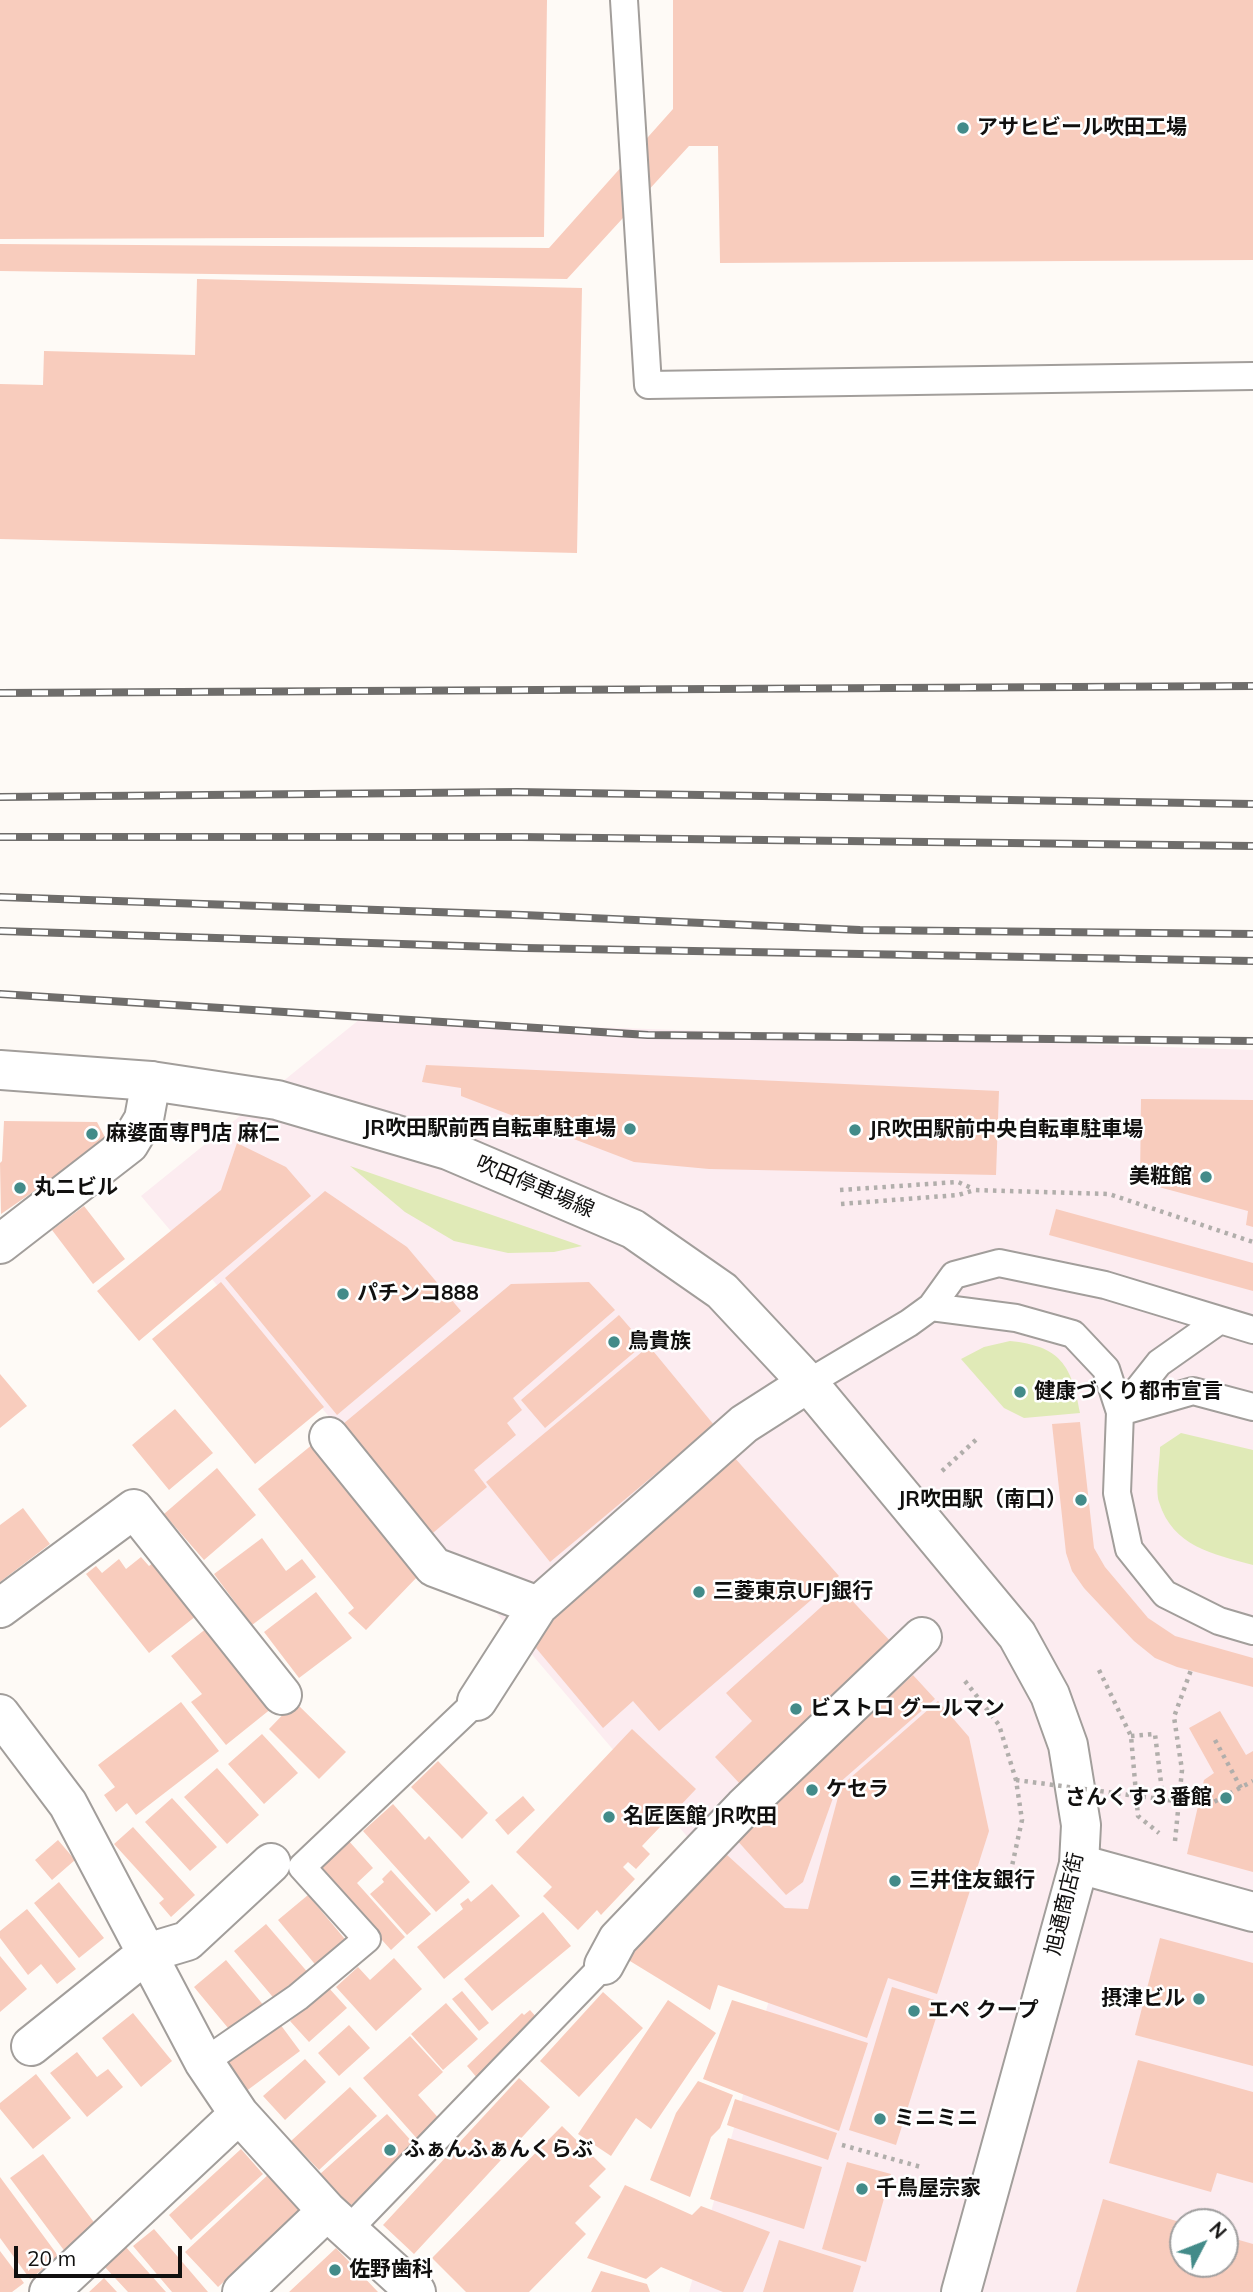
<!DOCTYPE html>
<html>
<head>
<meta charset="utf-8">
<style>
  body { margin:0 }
  #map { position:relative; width:1253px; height:2292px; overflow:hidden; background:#fefaf6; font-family:Mulish,sans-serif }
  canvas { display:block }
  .north { position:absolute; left:1169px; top:2208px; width:70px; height:70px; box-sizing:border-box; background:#fff; border:2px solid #a09f9f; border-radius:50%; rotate:48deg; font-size:19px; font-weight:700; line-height:28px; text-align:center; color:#11100f }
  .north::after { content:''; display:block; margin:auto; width:24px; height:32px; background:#438b89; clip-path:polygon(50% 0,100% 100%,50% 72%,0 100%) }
  .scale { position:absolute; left:14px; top:2246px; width:168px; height:32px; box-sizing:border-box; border:4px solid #11100f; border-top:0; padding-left:9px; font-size:21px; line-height:24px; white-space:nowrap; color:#11100f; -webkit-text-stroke:5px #fff; paint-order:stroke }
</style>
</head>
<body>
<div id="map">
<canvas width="1253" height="2292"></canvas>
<div class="north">N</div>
<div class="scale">20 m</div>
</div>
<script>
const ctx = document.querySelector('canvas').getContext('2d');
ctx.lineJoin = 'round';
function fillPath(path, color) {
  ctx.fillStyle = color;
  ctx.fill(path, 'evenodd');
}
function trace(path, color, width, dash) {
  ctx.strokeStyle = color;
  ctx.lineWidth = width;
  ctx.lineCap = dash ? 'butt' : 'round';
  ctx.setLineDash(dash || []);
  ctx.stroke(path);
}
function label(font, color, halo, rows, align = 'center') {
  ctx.font = font + ' Mulish,"Noto Sans JP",sans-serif';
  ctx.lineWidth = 5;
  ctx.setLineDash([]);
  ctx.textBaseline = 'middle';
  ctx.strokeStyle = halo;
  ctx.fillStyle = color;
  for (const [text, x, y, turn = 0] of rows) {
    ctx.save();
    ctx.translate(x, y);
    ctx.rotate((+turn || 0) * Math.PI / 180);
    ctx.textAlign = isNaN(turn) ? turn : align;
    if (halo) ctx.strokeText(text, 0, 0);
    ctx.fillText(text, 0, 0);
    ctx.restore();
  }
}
fillPath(new Path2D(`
  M 360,1019 L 1253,1050 L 1253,2292 L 689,2292 L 783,1949 L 141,1196 ZM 1183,2222 L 1225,2222 L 1225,2264 L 1183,2264 Z`), '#fcecf0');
fillPath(new Path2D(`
  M 350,1166 L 582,1246 L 554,1252 L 508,1253 L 454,1241 L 405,1212 Z
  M 1010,1341 C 1060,1346 1072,1365 1080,1413 L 1024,1418 L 1004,1408 L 961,1359 L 984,1347 Z
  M 1181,1433 L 1253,1450 L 1253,1565 C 1213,1554 1173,1547 1159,1502 C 1155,1489 1160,1461 1160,1447 Z`), '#e0eab7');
fillPath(new Path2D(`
  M 0,0 L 547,0 L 544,237 L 0,239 Z
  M 673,0 L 1253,0 L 1253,260 L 720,263 L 718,146 L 689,146 L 567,279 L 0,271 L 0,244 L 549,248 L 673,109 Z
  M 197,279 L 582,288 L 577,553 L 0,539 L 0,384 L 43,385 L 44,351 L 195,355 Z
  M 426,1065 L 999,1091 L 996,1175 L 709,1169 L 634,1162 L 461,1096 L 461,1088 L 422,1082 Z
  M 1141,1099 L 1253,1100 L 1253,1227 L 1246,1225 L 1248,1211 L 1140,1182 Z
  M 4,1121 L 97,1122 L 107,1141 L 1,1214 L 0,1163 L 2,1161 Z
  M 237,1143 L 286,1167 L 311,1196 L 139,1341 L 97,1291 L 221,1190 Z
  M 325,1191 L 407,1247 L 461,1311 L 337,1415 L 225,1278 Z
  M 84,1206 L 125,1259 L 93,1284 L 52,1230 Z
  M 1056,1209 L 1253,1263 L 1253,1291 L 1049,1235 Z
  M 221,1282 L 324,1407 L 255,1464 L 152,1339 Z
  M 589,1282 L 615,1310 L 513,1398 L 522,1410 L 507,1423 L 516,1435 L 474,1470 L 487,1487 L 427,1538 L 337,1429 L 511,1284 Z
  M 619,1315 L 644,1344 L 545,1428 L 521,1400 Z
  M 649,1346 L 714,1425 L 550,1562 L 486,1482 Z
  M 0,1374 L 27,1406 L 0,1428 Z
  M 175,1409 L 213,1453 L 169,1490 L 132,1445 Z
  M 1080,1422 L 1094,1548 L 1105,1567 L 1148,1618 L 1175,1636 L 1253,1658 L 1253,1687 L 1177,1667 L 1155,1658 L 1134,1641 L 1113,1619 L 1084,1588 L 1072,1571 L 1066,1553 L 1052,1424 Z
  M 313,1444 L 419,1575 L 366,1630 L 348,1613 L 354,1608 L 258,1489 Z
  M 734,1457 L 839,1576 L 659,1731 L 633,1701 L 603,1728 L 536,1648 L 558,1608 Z
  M 217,1468 L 256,1515 L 204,1560 L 164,1514 Z
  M 23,1508 L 50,1544 L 0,1582 L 0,1525 Z
  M 262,1538 L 286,1571 L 302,1559 L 316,1577 L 252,1625 L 214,1574 Z
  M 141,1557 L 149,1566 L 153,1563 L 196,1616 L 149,1653 L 86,1574 L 96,1566 L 102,1573 L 119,1559 L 126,1569 Z
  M 841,1589 L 893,1644 L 741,1785 L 715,1757 L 752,1721 L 726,1693 Z
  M 316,1592 L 352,1638 L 299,1678 L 264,1632 Z
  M 207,1628 L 272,1708 L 226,1745 L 191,1702 L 202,1694 L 171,1656 Z
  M 913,1675 L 935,1699 L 838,1784 L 803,1882 L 786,1895 L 735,1838 Z
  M 938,1701 L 969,1737 L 989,1831 L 937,1994 L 888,1978 L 867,2038 L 718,1985 L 710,2010 L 625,1958 L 726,1854 L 785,1908 L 808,1909 L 841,1786 Z
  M 181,1702 L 219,1751 L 136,1815 L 127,1803 L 116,1812 L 104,1795 L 115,1787 L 98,1765 Z
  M 295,1702 L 346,1752 L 319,1779 L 269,1729 Z
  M 1220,1711 L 1246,1755 L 1253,1751 L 1253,1872 L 1187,1854 L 1204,1780 L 1214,1773 L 1189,1728 Z
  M 632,1729 L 696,1789 L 642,1846 L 650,1854 L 636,1869 L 628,1862 L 623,1867 L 635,1879 L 601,1915 L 597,1910 L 578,1930 L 543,1896 L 552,1887 L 516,1852 Z
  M 262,1734 L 298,1773 L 264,1804 L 228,1764 Z
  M 438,1761 L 488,1813 L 462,1839 L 411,1787 Z
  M 217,1768 L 259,1815 L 227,1844 L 184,1797 Z
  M 523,1796 L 535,1810 L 508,1835 L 495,1820 Z
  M 172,1798 L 217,1847 L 190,1871 L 145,1822 Z
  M 393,1804 L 425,1840 L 429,1836 L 470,1882 L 436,1912 L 363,1831 Z
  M 133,1827 L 195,1895 L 171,1917 L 159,1903 L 164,1899 L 114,1844 Z
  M 58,1840 L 75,1860 L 52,1880 L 35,1860 Z
  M 348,1840 L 373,1868 L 357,1883 L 405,1937 L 391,1950 L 317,1868 Z
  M 391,1870 L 431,1914 L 407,1935 L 370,1894 L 384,1882 L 382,1879 Z
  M 59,1882 L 104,1938 L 79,1958 L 34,1903 Z
  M 492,1884 L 520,1916 L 444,1979 L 417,1947 L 463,1909 L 460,1904 L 468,1898 L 471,1902 Z
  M 308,1895 L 349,1944 L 319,1969 L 278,1920 Z
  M 27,1909 L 76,1969 L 57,1984 L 41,1964 L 28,1975 L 0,1938 L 0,1931 Z
  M 543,1912 L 571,1946 L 492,2011 L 464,1979 Z
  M 266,1924 L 310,1975 L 277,2002 L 234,1951 Z
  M 1160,1938 L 1253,1963 L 1253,2066 L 1135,2035 Z
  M 0,1956 L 27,1989 L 0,2012 Z
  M 394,1958 L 422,1989 L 376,2031 L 336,1987 L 358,1967 L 370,1980 Z
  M 226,1960 L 265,2007 L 233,2034 L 194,1987 Z
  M 328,1987 L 347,2008 L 309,2042 L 290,2021 Z
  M 892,1987 L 941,2002 L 896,2145 L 849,2130 Z
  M 462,1991 L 489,2023 L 479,2031 L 452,1999 Z
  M 603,1992 L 643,2028 L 579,2097 L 540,2061 Z
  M 668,2000 L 716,2033 L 651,2129 L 636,2118 L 611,2156 L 578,2134 Z
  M 732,2000 L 868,2043 L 839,2131 L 703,2079 Z
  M 446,2003 L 478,2039 L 443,2070 L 411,2034 Z
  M 530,2010 L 539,2020 L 478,2079 L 467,2066 L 522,2013 L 524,2015 Z
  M 133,2013 L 172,2061 L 141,2087 L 102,2038 Z
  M 280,2024 L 300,2051 L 245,2092 L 224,2064 Z
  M 349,2025 L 370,2048 L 339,2076 L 318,2053 Z
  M 410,2036 L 443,2072 L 418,2095 L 442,2122 L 420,2142 L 363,2078 Z
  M 77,2052 L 97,2077 L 108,2069 L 123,2087 L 87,2117 L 50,2073 Z
  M 305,2059 L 326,2082 L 285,2120 L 263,2096 Z
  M 1138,2060 L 1253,2092 L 1253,2183 L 1217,2173 L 1211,2192 L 1109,2163 Z
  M 36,2074 L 71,2118 L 33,2149 L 0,2109 L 0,2103 Z
  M 519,2078 L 550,2107 L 414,2254 L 383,2225 Z
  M 698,2081 L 733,2095 L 720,2128 L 711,2137 L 690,2197 L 650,2180 L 676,2113 Z
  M 350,2087 L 377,2116 L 319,2170 L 291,2141 Z
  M 735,2099 L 837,2133 L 828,2160 L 727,2125 Z
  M 387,2114 L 415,2145 L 350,2206 L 320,2174 Z
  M 562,2126 L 606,2169 L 589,2186 L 601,2197 L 575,2223 L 586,2234 L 529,2292 L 466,2292 L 432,2258 Z
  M 728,2138 L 822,2167 L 804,2229 L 710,2199 Z
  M 241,2149 L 263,2174 L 191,2240 L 169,2215 Z
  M 43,2154 L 99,2229 L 66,2253 L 10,2178 Z
  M 847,2162 L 891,2174 L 866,2262 L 822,2249 Z
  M 270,2173 L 303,2209 L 218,2287 L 185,2252 Z
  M 0,2177 L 59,2257 L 30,2279 L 0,2238 Z
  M 625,2185 L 692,2215 L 701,2206 L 770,2232 L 743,2292 L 723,2292 L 661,2267 L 646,2279 L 587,2258 Z
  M 1103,2199 L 1183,2223 L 1183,2264 L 1225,2264 L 1225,2236 L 1253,2244 L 1253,2292 L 1076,2292 Z
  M 154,2229 L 208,2292 L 172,2292 L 133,2246 Z
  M 779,2240 L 861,2266 L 853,2292 L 763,2292 Z
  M 125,2246 L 166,2292 L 128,2292 L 103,2265 Z
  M 336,2248 L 378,2292 L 289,2292 Z
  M 0,2251 L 24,2283 L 12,2292 L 0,2292 Z
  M 601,2271 L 647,2284 L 650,2292 L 591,2292 Z
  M 104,2278 L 117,2292 L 89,2292 Z`), '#f8ccbd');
const service = new Path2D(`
  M 624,0 L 648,385 L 1253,376
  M 931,1307 L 1016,1318 L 1073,1334 L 1106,1369 L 1120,1412 L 1117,1493 L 1129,1549 L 1165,1594 L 1219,1621 L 1253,1631
  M 808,1383 L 909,1323 L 931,1307 L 954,1275 L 999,1263 L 1105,1285 L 1253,1330
  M 1120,1412 L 1193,1391 L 1253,1407
  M 1120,1412 L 1159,1363 L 1220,1320
  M 204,2062 L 298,1997 L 367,1939 L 302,1867 L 477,1701
  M 348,2230 L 604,1965`);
const minor = new Path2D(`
  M 0,1244 L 129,1144 L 144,1119 L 151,1081
  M 329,1437 L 434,1567 L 538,1606
  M 0,1608 L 134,1509 L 282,1695
  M 477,1701 L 538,1606 L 744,1424 L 808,1383
  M 0,1714 L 68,1804 L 204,2062 L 239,2114 L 327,2211 L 416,2292
  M 1079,1864 L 1253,1912
  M 604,1965 L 618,1939 L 744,1807 L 922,1637
  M 31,2046 L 147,1953 L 187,1941 L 271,1863
  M 49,2292 L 239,2114
  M 242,2292 L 327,2211`);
const tertiary = new Path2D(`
  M 0,1070 L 151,1081 L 277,1100 L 448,1150 L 633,1229 L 722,1291 L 808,1383 L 1017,1635 L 1050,1695 L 1068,1745 L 1081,1825 L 1079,1864 L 961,2292`);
trace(service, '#a29e9b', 30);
trace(minor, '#a29e9b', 42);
trace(tertiary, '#a29e9b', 42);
trace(new Path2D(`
  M 840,1190 L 958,1182 L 974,1189
  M 841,1204 L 958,1195 L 975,1190 L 1109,1194 L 1253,1242
  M 942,1471 L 979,1437
  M 1099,1670 L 1131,1736 L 1138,1816 L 1159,1833
  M 965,1681 L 999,1725 L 1016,1780 L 1022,1820 L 1007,1889
  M 1131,1736 L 1155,1734 L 1163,1799
  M 1215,1740 L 1241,1788
  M 1198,1804 L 1210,1804 L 1253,1781
  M 1175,1841 L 1182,1770 L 1174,1717 L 1191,1670
  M 842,2145 L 921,2167`), '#b1aeab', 4.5, [3.5, 5]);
trace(service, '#fff', 26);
trace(minor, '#fff', 38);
trace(tertiary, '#fff', 38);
const rail = new Path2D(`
  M 0,693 L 1253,686
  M 0,797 L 517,792 L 1253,804
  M 0,837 L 521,837 L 1253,846
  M 0,897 L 523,915 L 860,930 L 1253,934
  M 0,931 L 525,948 L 1253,961
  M 0,994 L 648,1035 L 1253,1041`);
trace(rail, '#6f6d6b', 8);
trace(rail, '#fff', 5, [16]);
trace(new Path2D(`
  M 1016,1780 L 1198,1804`), '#b1aeab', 4.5, [3.5, 5]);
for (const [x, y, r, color] of [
  [963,128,7,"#438b89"],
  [630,1129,7,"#438b89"],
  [855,1130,7,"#438b89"],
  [92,1134,7,"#438b89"],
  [1206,1177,7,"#438b89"],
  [20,1188,7,"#438b89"],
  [343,1294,7,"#438b89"],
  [614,1342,7,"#438b89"],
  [1020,1392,7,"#438b89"],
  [1081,1500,7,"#438b89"],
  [699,1592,7,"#438b89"],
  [796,1709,7,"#438b89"],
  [812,1790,7,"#438b89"],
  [1226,1798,7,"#438b89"],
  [609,1817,7,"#438b89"],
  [895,1881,7,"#438b89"],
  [1199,1999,7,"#438b89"],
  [914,2011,7,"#438b89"],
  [880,2119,7,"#438b89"],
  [390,2150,7,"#438b89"],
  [862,2189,7,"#438b89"],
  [335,2270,7,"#438b89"]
]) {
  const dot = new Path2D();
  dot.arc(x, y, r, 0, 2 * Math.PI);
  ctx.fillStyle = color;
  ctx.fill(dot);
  trace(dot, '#fff', 2.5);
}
label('bold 21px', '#11100f', '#fff', [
  ["アサヒビール吹田工場",977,128],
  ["JR吹田駅前西自転車駐車場",616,1129,"right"],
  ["JR吹田駅前中央自転車駐車場",869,1130],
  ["麻婆面専門店 麻仁",106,1134],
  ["美粧館",1192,1177,"right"],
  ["丸ニビル",34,1188],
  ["パチンコ888",357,1294],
  ["鳥貴族",628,1342],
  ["健康づくり都市宣言",1034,1392],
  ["JR吹田駅（南口）",1067,1500,"right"],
  ["三菱東京UFJ銀行",713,1592],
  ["ビストロ グールマン",810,1709],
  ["ケセラ",826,1790],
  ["さんくす３番館",1212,1798,"right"],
  ["名匠医館 JR吹田",623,1817],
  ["三井住友銀行",909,1881],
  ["摂津ビル",1185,1999,"right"],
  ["エペ クープ",928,2011],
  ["ミニミニ",894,2119],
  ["ふぁんふぁんくらぶ",404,2150],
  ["千鳥屋宗家",876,2189],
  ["佐野歯科",349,2270]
], 'left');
label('21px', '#11100f', '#fff', [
  ["吹田停車場線",535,1187,23],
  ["旭通商店街",1065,1904,-77]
]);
</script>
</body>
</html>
